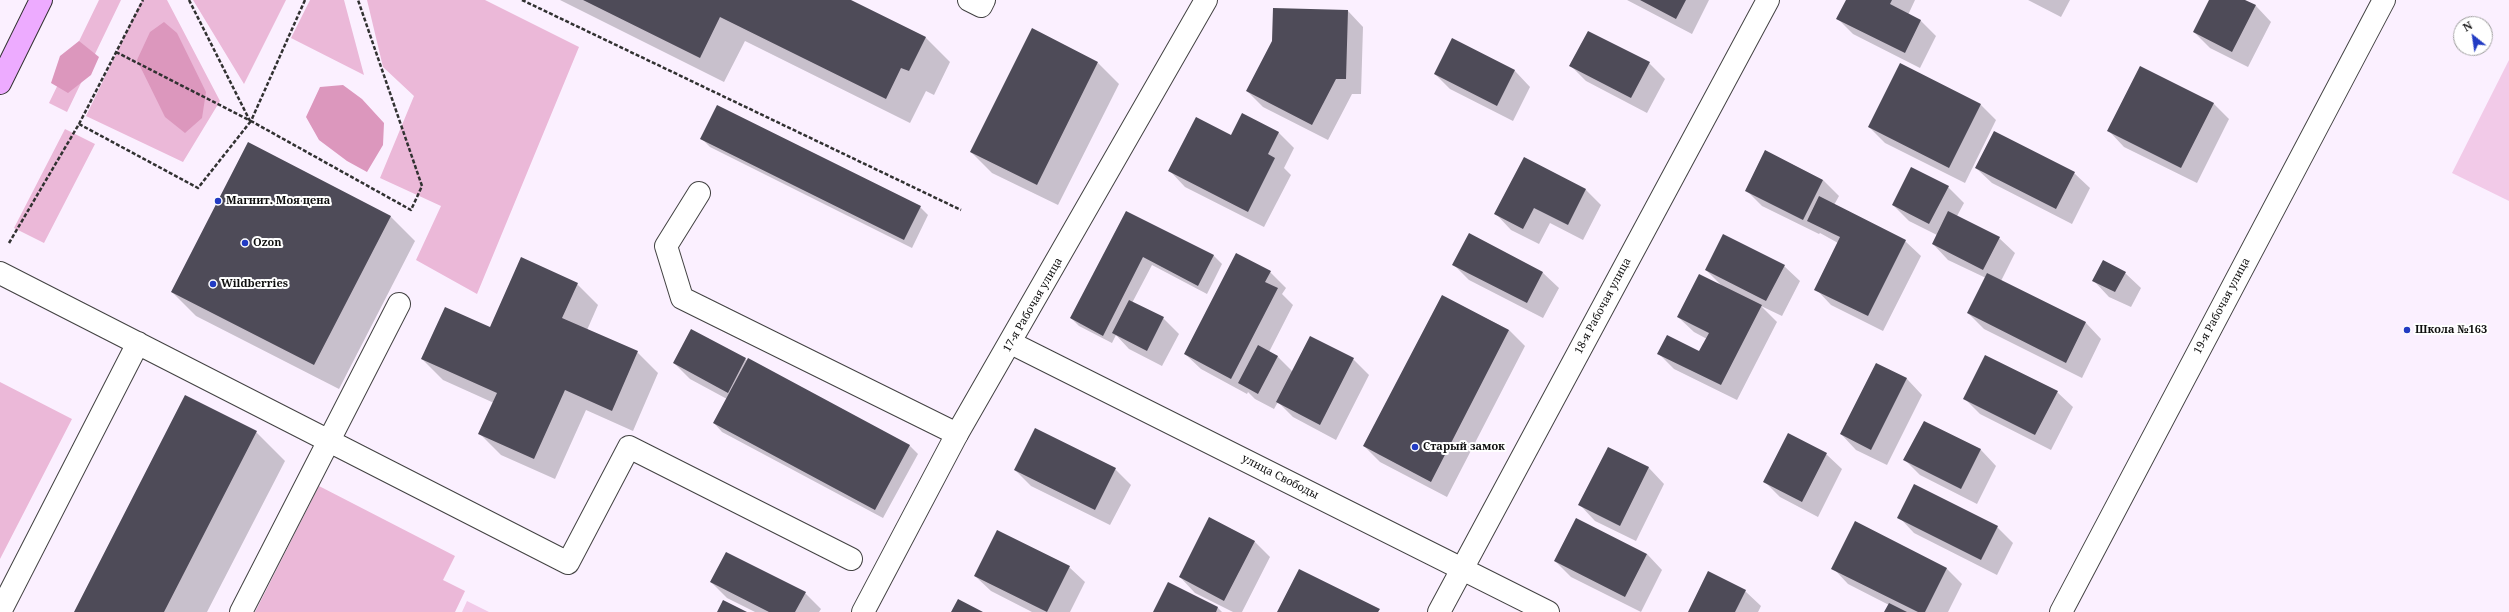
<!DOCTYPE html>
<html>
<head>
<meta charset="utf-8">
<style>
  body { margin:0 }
  #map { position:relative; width:2509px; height:612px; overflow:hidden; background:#fbf0ff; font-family:"Noto Serif",serif }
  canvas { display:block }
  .north { position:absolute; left:2453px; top:16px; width:40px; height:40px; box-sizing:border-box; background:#fff; border:1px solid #9f9f9f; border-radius:50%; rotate:330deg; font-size:11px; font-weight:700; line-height:16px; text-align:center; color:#0f0f0f }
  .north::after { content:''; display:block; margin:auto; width:14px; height:18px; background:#223bc3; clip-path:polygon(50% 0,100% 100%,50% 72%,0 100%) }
</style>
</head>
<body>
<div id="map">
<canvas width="2509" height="612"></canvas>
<div class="north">N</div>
</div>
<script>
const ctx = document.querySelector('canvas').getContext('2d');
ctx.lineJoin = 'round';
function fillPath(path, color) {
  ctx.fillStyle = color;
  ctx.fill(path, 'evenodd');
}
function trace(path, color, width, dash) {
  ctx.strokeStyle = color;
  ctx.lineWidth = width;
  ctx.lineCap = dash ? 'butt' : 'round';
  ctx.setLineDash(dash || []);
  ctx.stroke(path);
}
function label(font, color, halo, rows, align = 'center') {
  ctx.font = font + ' "Noto Serif",serif';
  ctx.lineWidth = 4;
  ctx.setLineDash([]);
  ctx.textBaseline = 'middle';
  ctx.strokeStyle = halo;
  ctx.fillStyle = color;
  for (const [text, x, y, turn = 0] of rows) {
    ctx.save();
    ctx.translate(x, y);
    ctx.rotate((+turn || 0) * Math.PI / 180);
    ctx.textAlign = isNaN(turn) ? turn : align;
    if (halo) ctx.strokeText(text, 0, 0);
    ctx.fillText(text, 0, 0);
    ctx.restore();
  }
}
fillPath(new Path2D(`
  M 99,0 L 121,0 L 67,112 L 49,103 Z
  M 142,0 L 167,0 L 220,101 L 183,162 L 86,116 Z
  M 193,0 L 286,0 L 244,84 Z
  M 310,0 L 344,0 L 364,75 L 291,38 Z
  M 367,0 L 485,0 L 579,47 L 477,294 L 416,260 L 441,206 L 380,178 L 414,96 L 383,67 Z
  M 65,129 L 95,144 L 44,243 L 14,228 Z
  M 0,382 L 72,419 L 0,559 Z
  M 319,486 L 455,556 L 443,580 L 465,591 L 455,612 L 255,612 Z`), '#ebb8d8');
fillPath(new Path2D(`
  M 164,22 L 177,33 L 206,92 L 202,118 L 185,133 L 165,117 L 137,60 L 150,32 Z
  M 79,41 L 99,57 L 91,75 L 68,93 L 51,83 L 60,56 Z
  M 343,85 L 362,99 L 384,123 L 383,145 L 367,172 L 347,161 L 319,140 L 306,117 L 320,87 Z`), '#dc97bd');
fillPath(new Path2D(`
  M 2509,60 L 2509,201 L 2452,173 Z
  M 467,601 L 489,612 L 462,612 Z`), '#f2cae8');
fillPath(new Path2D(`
  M 560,0 L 849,0 L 926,38 L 950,62 L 934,95 L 926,91 L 910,123 L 745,41 L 724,82 Z
  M 1627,0 L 1709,0 L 1692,34 Z
  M 1847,0 L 1915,0 L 1908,15 L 1921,21 L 1936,36 L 1920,68 L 1853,34 L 1837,18 Z
  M 2028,0 L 2070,0 L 2061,17 Z
  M 2210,0 L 2243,0 L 2256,6 L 2271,22 L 2248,67 L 2210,48 L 2194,32 Z
  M 1348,11 L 1363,27 L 1361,94 L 1352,94 L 1328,140 L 1263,107 L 1247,91 Z
  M 1452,39 L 1515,71 L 1530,87 L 1513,121 L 1450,89 L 1435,74 Z
  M 1098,63 L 1119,84 L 1058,205 L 992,173 L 971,152 Z
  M 1649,63 L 1665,79 L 1647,113 L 1586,81 L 1571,66 Z
  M 2141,68 L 2214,104 L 2229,119 L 2197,183 L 2124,147 L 2109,131 Z
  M 1981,105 L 1996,120 L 1965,183 L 1885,143 L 1869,127 Z
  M 1278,132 L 1294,148 L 1284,168 L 1291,175 L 1264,227 L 1185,187 L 1170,171 L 1231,136 Z
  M 702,139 L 920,207 L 928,215 L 912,248 L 710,147 Z
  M 1765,151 L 1823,180 L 1839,196 L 1834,205 L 1905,241 L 1921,256 L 1883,331 L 1831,305 L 1816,289 L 1838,243 L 1820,233 L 1819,234 L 1762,206 L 1746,190 Z
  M 1525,158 L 1586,190 L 1601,205 L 1583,240 L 1550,223 L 1539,244 L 1511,230 L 1496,214 Z
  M 1976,168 L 2074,173 L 2090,188 L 2072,224 L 1992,183 Z
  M 1948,187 L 1964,203 L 1957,216 L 1999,238 L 2015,253 L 2001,281 L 2086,323 L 2101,339 L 2082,378 L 1984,329 L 1968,313 L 1986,278 L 1948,260 L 1933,244 L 1937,235 L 1909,221 L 1893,205 Z
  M 1126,212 L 1214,256 L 1222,264 L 1207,294 L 1152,265 L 1132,303 L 1163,318 L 1179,334 L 1162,366 L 1129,349 L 1116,335 L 1112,343 L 1079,326 L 1071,318 Z
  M 390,216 L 415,241 L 339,389 L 196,316 L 172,292 Z
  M 1469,234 L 1543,273 L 1559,288 L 1543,318 L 1469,280 L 1454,265 Z
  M 1784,266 L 1800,281 L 1782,316 L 1761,306 L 1777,322 L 1737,400 L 1674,369 L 1658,353 L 1700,353 L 1707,339 L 1694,332 L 1678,317 L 1722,286 L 1706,270 Z
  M 1270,272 L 1286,288 L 1282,294 L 1293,305 L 1269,352 L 1277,356 L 1293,372 L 1353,359 L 1369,375 L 1336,440 L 1293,417 L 1278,402 L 1274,409 L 1255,399 L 1248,392 L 1247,394 L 1201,369 L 1185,354 Z
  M 2125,273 L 2141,288 L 2131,307 L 2109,297 L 2094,281 Z
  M 577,284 L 598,305 L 587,330 L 637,352 L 658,373 L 633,431 L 586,410 L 555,479 L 501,455 L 480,434 L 494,403 L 443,380 L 422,359 L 490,328 Z
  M 1442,296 L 1509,330 L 1525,346 L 1447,497 L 1380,462 L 1364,446 Z
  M 745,359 L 910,446 L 918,454 L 883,518 L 722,432 L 714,423 L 727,399 L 690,379 L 674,363 Z
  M 1876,364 L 1907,379 L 1922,395 L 1887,465 L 1856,450 L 1841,434 Z
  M 2057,392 L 2073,407 L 2051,450 L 1980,414 L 1964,398 Z
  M 1924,422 L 1981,450 L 1996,466 L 1977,504 L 1920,475 L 1905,460 Z
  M 256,432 L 285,461 L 207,612 L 75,612 Z
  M 1609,448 L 1649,468 L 1664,484 L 1636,541 L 1595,521 L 1580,505 Z
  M 1826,454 L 1842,469 L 1818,517 L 1780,497 L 1765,482 Z
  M 1115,469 L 1131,485 L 1110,525 L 1031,486 L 1015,470 Z
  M 1899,517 L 1997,527 L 2013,543 L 1997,575 L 1914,533 Z
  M 1254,541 L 1270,557 L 1242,612 L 1233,612 L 1195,593 L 1180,577 Z
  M 1647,554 L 1662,570 L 1641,612 L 1571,577 L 1555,561 Z
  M 1069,567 L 1085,582 L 1070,612 L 1032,612 L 991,591 L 975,576 Z
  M 1833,568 L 1946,568 L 1962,584 L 1948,612 L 1885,612 L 1889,605 L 1848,584 Z
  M 711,582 L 805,593 L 821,609 L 819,612 L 755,612 L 727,598 Z
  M 1745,591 L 1761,606 L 1758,612 L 1689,612 Z
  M 1218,608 L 1222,612 L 1154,612 Z`), '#0003');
fillPath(new Path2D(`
  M 583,0 L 851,0 L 926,37 L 909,71 L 901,68 L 886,99 L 720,17 L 700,58 Z
  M 1640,0 L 1686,0 L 1676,19 Z
  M 1846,0 L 1892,0 L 1890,4 L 1921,20 L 1905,53 L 1836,19 Z
  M 2209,0 L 2245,0 L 2256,5 L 2232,52 L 2193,32 Z
  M 1273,8 L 1348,10 L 1346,79 L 1336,79 L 1312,125 L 1246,91 L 1272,41 Z
  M 1032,28 L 1098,62 L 1037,185 L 970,152 Z
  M 1588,31 L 1650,62 L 1631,98 L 1569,66 Z
  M 1452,38 L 1515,70 L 1497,106 L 1434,74 Z
  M 1900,63 L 1981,104 L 1949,168 L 1868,127 Z
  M 2140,66 L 2214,103 L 2181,168 L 2107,131 Z
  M 717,105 L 921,206 L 904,240 L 700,139 Z
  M 1242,113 L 1279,132 L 1268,154 L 1275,158 L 1248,212 L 1168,171 L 1196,117 L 1231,135 Z
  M 1994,131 L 2075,172 L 2056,209 L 1975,168 Z
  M 248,142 L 391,216 L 314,365 L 171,292 Z
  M 1765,150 L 1823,180 L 1803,220 L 1745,191 Z
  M 1524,157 L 1586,189 L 1568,225 L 1534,208 L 1523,229 L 1494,214 Z
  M 1911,167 L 1949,186 L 1929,224 L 1892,205 Z
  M 1819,196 L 1906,240 L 1868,316 L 1814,290 L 1840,237 L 1807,221 Z
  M 1126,211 L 1214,255 L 1198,286 L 1143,257 L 1103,336 L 1070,318 Z
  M 1948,211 L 2000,237 L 1983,270 L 1932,244 Z
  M 1469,233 L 1543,272 L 1527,303 L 1452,265 Z
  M 1723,234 L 1785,265 L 1766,301 L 1705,270 Z
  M 1236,253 L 1271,271 L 1265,282 L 1278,288 L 1231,379 L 1184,354 Z
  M 521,257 L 578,283 L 562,318 L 638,351 L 612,411 L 565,390 L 534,459 L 478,434 L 497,393 L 421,359 L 445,307 L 490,327 Z
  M 2103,260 L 2126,272 L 2115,292 L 2092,281 Z
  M 1987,273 L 2086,322 L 2066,363 L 1967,313 Z
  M 1699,274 L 1762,305 L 1721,385 L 1657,354 L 1667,335 L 1699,351 L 1709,333 L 1677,317 Z
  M 1442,295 L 1509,330 L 1431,482 L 1363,446 Z
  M 1129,300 L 1164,317 L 1147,351 L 1112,333 Z
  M 691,329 L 746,358 L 728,393 L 673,363 Z
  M 1310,336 L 1354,358 L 1320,425 L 1276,402 Z
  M 1258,345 L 1278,356 L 1258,394 L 1238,383 Z
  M 1985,355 L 2058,391 L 2035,435 L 1963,399 Z
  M 748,358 L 910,445 L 875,510 L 713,423 Z
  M 1876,363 L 1907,378 L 1871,450 L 1840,434 Z
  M 185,395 L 257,431 L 164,612 L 74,612 Z
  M 1924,421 L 1981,449 L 1961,489 L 1903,460 Z
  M 1035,428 L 1116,468 L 1095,510 L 1014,470 Z
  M 1788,433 L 1827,453 L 1802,502 L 1763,482 Z
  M 1608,447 L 1649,467 L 1620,526 L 1578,505 Z
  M 1914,484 L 1998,526 L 1981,560 L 1897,518 Z
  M 1209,517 L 1255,541 L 1224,601 L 1179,577 Z
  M 1576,518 L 1647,554 L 1625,597 L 1554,561 Z
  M 1855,521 L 1947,568 L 1925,612 L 1918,612 L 1831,569 Z
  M 997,530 L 1070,566 L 1047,612 L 974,576 Z
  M 726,552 L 806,592 L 795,612 L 769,612 L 710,582 Z
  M 1299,569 L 1380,609 L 1378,612 L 1277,612 Z
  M 1708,571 L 1746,590 L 1735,612 L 1688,612 Z
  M 1168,582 L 1218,607 L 1216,612 L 1153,612 Z
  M 958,599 L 983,612 L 951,612 Z
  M 723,600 L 747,612 L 717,612 Z
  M 1889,603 L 1907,612 L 1884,612 Z`), '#4e4b58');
const lane = new Path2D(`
  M 969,0 L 981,6 L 984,0
  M 699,193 L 666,246 L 682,298 L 957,434
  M 0,273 L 568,563 L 629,447 L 851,559
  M 0,612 L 138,343
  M 241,612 L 399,304`);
const street = new Path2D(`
  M 1011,343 L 1548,612
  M 863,612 L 957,434 L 1206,0
  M 1439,612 L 1768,0
  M 2061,612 L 2384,0`);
const secondary = new Path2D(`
  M 0,83 L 41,0`);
trace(lane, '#424242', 24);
trace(street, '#424242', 24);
trace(secondary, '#313131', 24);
trace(new Path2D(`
  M 189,0 L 250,121
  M 305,0 L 251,121 L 411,210 L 422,186 L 358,0
  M 522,0 L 961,210
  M 116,52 L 251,121
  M 79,124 L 198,188 L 251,121
  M 9,243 L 79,124 L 143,0`), '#313131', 2.5, [4, 2]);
trace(lane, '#fff', 22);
trace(street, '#fff', 22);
trace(secondary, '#edabff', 22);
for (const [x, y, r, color] of [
  [218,201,4,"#223bc3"],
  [245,243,4,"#223bc3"],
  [213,284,4,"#223bc3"],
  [2407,330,4,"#223bc3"],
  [1415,447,4,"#223bc3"]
]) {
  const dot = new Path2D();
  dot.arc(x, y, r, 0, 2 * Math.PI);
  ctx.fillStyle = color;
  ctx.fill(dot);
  trace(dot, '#fff', 1.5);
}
label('bold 11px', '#0f0f0f', '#fff', [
  ["Магнит. Моя цена",226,201],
  ["Ozon",253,243],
  ["Wildberries",221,284],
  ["Школа №163",2415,330],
  ["Старый замок",1423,447]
], 'left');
label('11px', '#0f0f0f', '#fff', [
  ["17-я Рабочая улица",1033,305,-60],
  ["18-я Рабочая улица",1603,306,-62],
  ["19-я Рабочая улица",2222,306,-62],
  ["улица Свободы",1280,477,27]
]);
</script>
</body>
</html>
